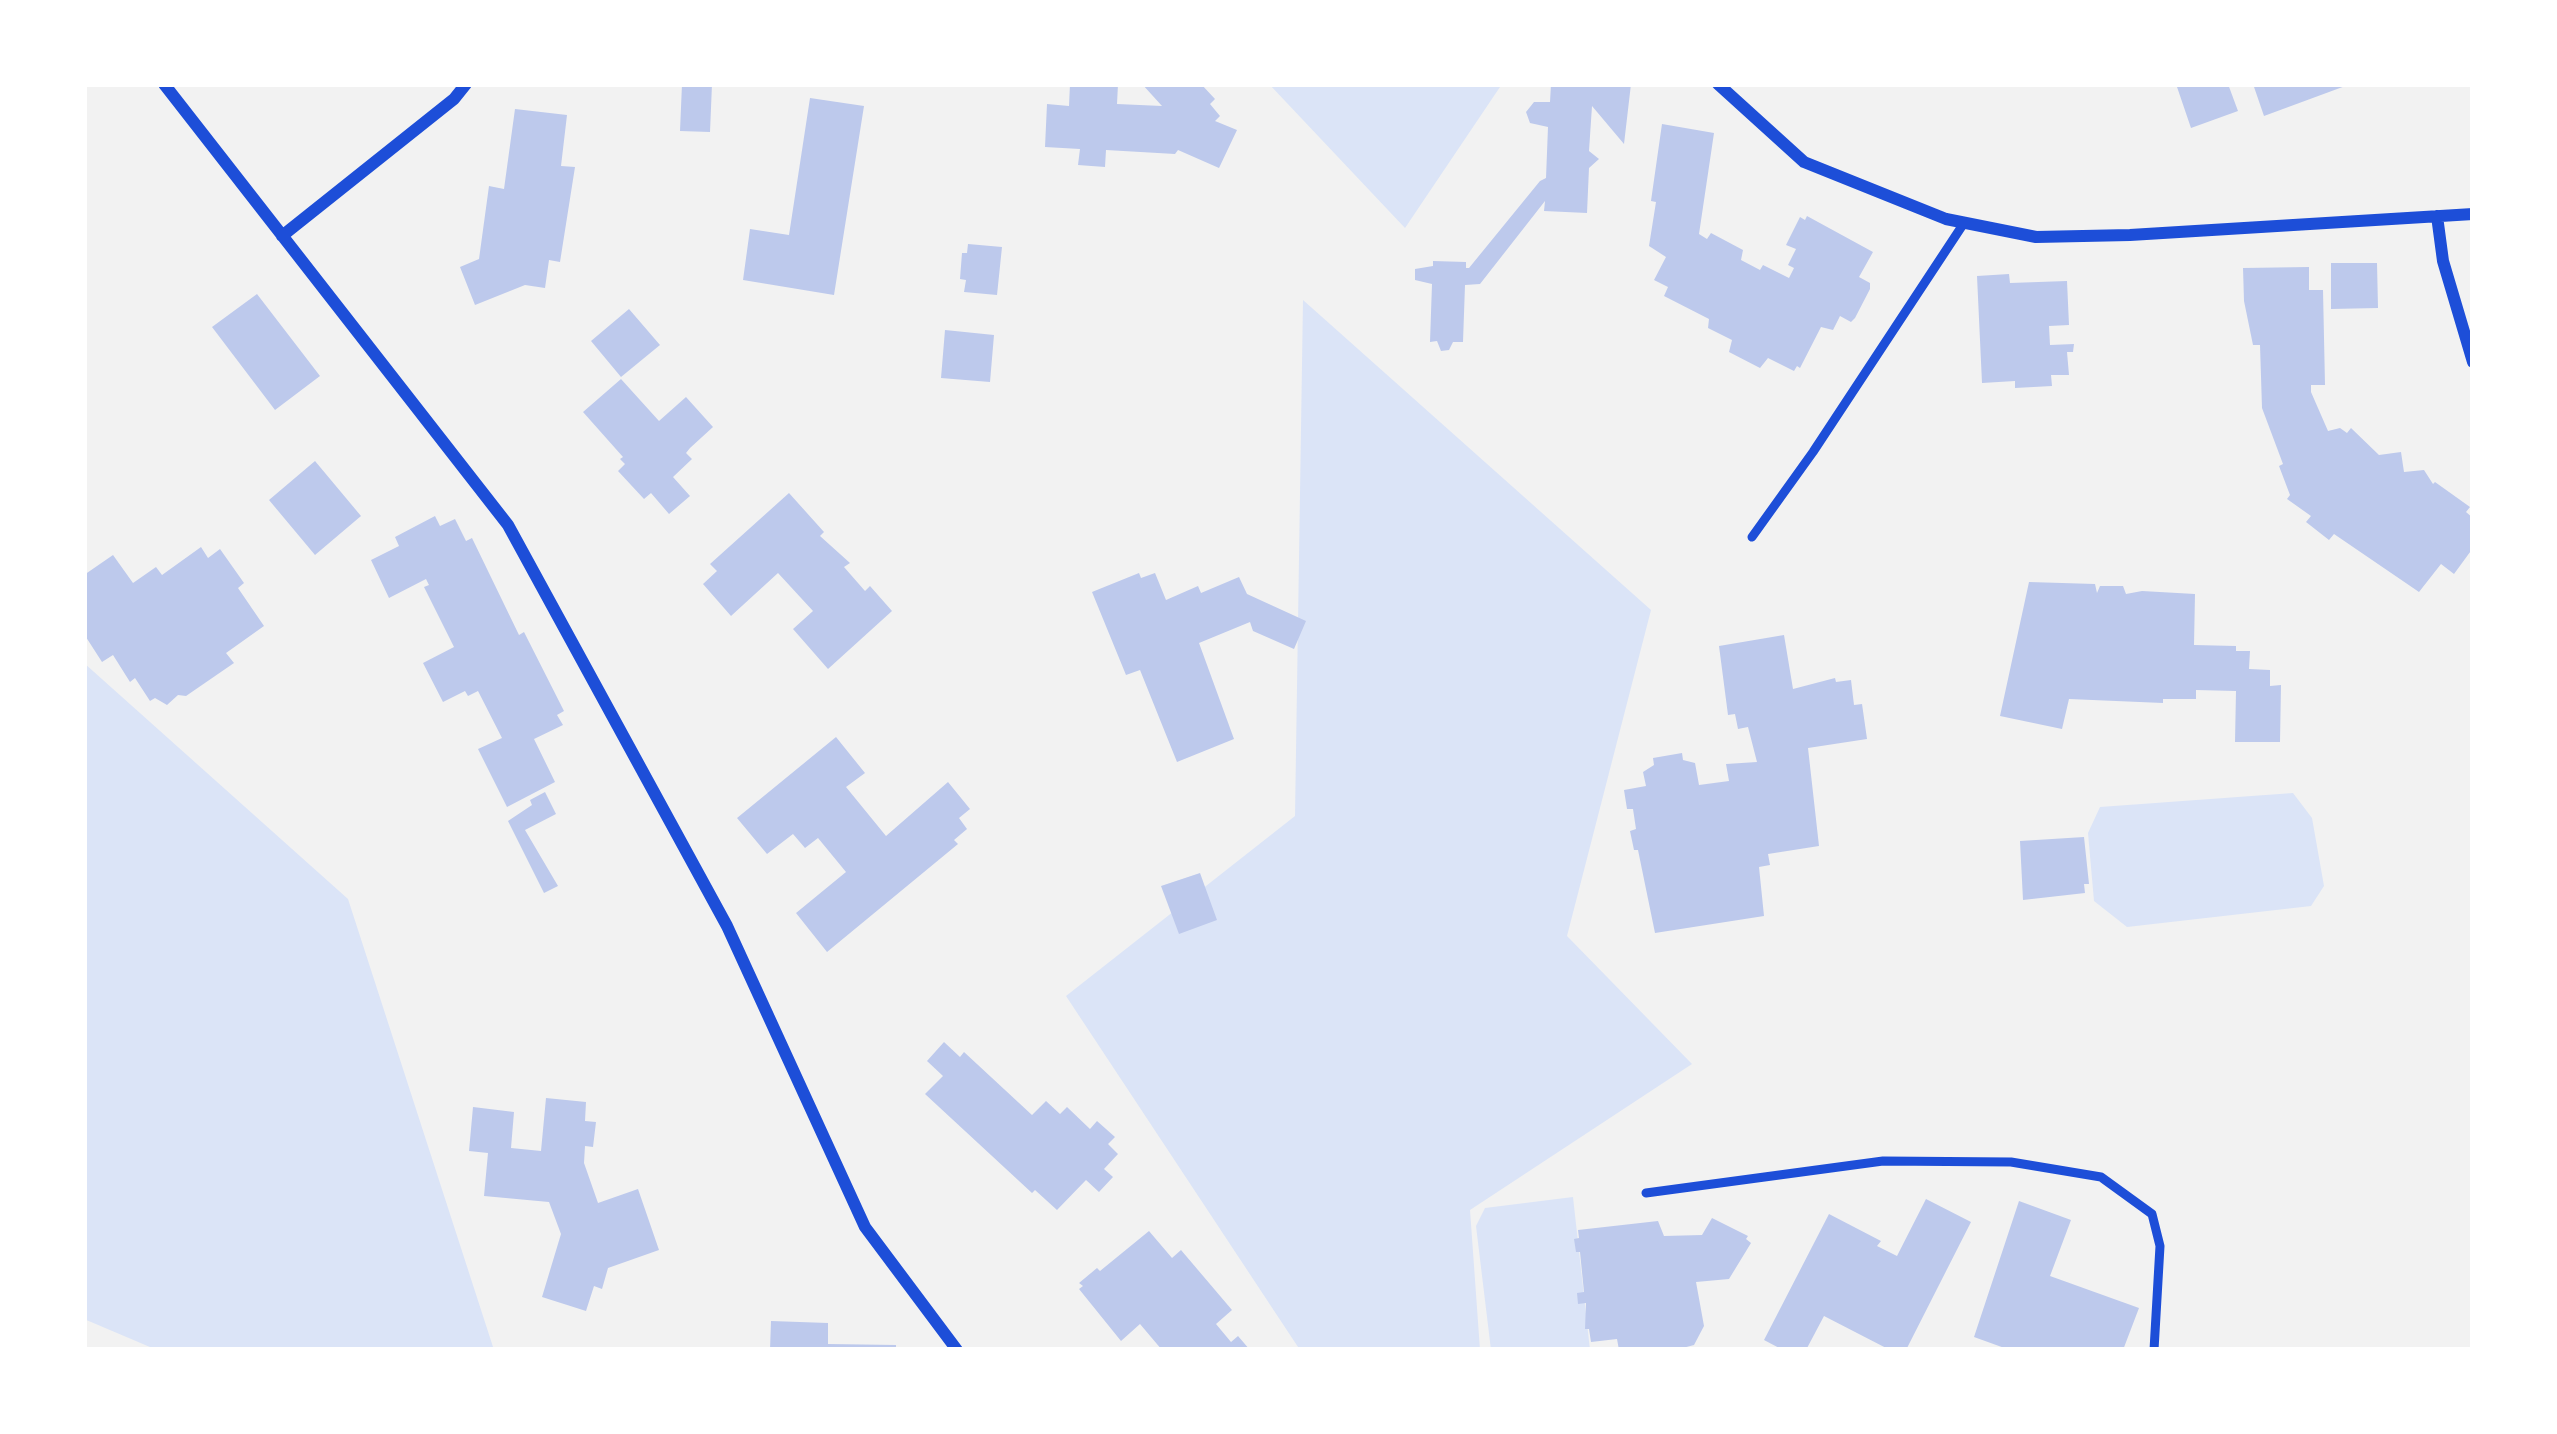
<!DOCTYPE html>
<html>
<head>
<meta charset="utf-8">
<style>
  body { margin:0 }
  #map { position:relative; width:2557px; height:1434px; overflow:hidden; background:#f2f2f2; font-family:"Playfair Display",serif }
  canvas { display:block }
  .frame { position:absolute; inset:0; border:87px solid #fff; pointer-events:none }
</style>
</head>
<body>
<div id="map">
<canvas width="2557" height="1434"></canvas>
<div class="frame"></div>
</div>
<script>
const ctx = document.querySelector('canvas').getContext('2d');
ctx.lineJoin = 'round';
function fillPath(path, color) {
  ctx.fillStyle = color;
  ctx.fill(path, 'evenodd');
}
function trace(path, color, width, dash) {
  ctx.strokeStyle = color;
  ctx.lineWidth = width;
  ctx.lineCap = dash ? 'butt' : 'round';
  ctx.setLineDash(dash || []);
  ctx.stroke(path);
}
fillPath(new Path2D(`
  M 1269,84 L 1502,84 L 1405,228 Z
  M 1303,300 L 1651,610 L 1567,936 L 1692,1064 L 1470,1210 L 1480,1350 L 1300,1350 L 1066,996 L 1295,816 Z
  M 84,663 L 348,899 L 494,1350 L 157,1350 L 84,1319 Z
  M 2293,793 L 2312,818 L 2324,886 L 2311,906 L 2127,927 L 2094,901 L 2088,833 L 2100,807 Z
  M 1573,1197 L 1590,1350 L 1491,1350 L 1476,1226 L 1485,1208 Z`), '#dbe4f7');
fillPath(new Path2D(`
  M 682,84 L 712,84 L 710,132 L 680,131 Z
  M 1070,84 L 1118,84 L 1117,104 L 1162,106 L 1142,84 L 1201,84 L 1215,99 L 1210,104 L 1220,116 L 1215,121 L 1237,130 L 1219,168 L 1178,150 L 1175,154 L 1106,150 L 1105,167 L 1078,165 L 1080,149 L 1045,147 L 1047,104 L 1069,106 Z
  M 1551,84 L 1631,84 L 1624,144 L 1592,106 L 1589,151 L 1599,159 L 1589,168 L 1587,213 L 1544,211 L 1545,201 L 1480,284 L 1465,285 L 1463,342 L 1453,342 L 1449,350 L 1441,351 L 1437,341 L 1430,342 L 1432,284 L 1415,280 L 1415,269 L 1433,266 L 1433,261 L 1466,262 L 1466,268 L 1469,268 L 1540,181 L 1546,178 L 1548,127 L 1530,123 L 1526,112 L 1534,102 L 1550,102 Z
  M 2176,84 L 2228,84 L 2238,111 L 2191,128 Z
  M 2253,84 L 2348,84 L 2348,85 L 2264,116 Z
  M 810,98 L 864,106 L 834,295 L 743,280 L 750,229 L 789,235 Z
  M 515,109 L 567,115 L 561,166 L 575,167 L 560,262 L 549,260 L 545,288 L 525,285 L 475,305 L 460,267 L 479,259 L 489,186 L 504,189 Z
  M 1662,124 L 1714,133 L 1699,234 L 1707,239 L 1711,233 L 1743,250 L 1741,260 L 1760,270 L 1763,265 L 1789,278 L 1794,268 L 1788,265 L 1796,249 L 1786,245 L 1800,217 L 1805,220 L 1807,216 L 1873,252 L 1859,277 L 1870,283 L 1870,289 L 1855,318 L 1851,322 L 1840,316 L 1833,330 L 1821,327 L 1800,368 L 1797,366 L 1794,371 L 1768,358 L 1760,368 L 1729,352 L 1732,340 L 1708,328 L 1709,319 L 1664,296 L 1668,287 L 1654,280 L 1666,257 L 1649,246 L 1656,202 L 1651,201 Z
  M 968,244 L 1002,247 L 997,295 L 964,292 L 966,280 L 960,279 L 962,253 L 967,253 Z
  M 2331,263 L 2377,263 L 2378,308 L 2331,309 Z
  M 2309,267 L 2309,290 L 2323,290 L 2325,385 L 2311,385 L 2311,392 L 2328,431 L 2340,428 L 2347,433 L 2351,428 L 2379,455 L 2401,452 L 2404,472 L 2424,470 L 2433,484 L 2435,482 L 2470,507 L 2466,512 L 2473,518 L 2473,548 L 2454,574 L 2441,564 L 2419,592 L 2334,534 L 2329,540 L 2306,522 L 2311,516 L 2287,499 L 2290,495 L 2279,466 L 2283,464 L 2262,408 L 2260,345 L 2253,345 L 2244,301 L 2243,268 Z
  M 2009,274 L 2010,283 L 2067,281 L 2069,325 L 2049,326 L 2050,345 L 2074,344 L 2073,352 L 2067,352 L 2069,375 L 2051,375 L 2052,386 L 2015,388 L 2015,381 L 1982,383 L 1977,276 Z
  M 257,294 L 320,376 L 275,410 L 212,327 Z
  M 629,309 L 660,345 L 621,377 L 591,341 Z
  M 945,330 L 994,335 L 990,382 L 941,378 Z
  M 621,379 L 659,421 L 686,397 L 713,427 L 690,448 L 686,453 L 692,459 L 673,477 L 690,496 L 669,514 L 651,493 L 644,499 L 618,471 L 625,464 L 620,459 L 623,457 L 583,412 Z
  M 315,461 L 361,516 L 315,555 L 269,500 Z
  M 789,493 L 824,532 L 820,536 L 850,563 L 844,567 L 865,591 L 870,586 L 892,611 L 828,669 L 793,629 L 813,611 L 778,573 L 731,616 L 703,584 L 717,571 L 710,564 Z
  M 435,516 L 440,526 L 455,519 L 466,541 L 472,538 L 519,635 L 524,632 L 564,711 L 557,715 L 563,725 L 534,739 L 555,782 L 507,807 L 478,749 L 502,738 L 478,691 L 468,696 L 465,691 L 443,702 L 423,663 L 454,647 L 424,587 L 429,585 L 426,579 L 389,598 L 371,560 L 399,546 L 395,537 Z
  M 201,547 L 208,558 L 220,549 L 244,583 L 238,588 L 264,626 L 226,653 L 234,663 L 186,696 L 178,695 L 167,705 L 155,698 L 150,701 L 135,678 L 130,682 L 113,655 L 102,662 L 84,634 L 84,575 L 113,555 L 133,583 L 156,567 L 162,575 Z
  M 1139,573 L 1141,578 L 1155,573 L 1166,600 L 1198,586 L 1201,593 L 1239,577 L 1247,594 L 1306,621 L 1294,649 L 1253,631 L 1250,622 L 1199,643 L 1234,739 L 1177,762 L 1140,670 L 1126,675 L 1092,592 Z
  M 2029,582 L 2095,584 L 2097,593 L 2100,586 L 2123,586 L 2126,594 L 2142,591 L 2195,594 L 2194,645 L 2236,646 L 2236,651 L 2250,651 L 2249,669 L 2270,670 L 2270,686 L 2281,685 L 2280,742 L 2235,742 L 2236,691 L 2196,690 L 2196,699 L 2163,699 L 2163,703 L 2069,699 L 2062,729 L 2000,716 Z
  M 1784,635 L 1793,689 L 1835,678 L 1836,682 L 1851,680 L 1854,705 L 1862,704 L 1867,739 L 1808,748 L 1819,846 L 1768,854 L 1770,865 L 1759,867 L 1764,916 L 1655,933 L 1638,850 L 1634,850 L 1630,831 L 1636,829 L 1633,809 L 1627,809 L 1624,790 L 1646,786 L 1643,772 L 1654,765 L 1653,758 L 1682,753 L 1683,760 L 1695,763 L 1699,785 L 1729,781 L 1726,764 L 1757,762 L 1748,727 L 1738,729 L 1735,714 L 1728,715 L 1719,646 Z
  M 836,737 L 865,773 L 846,787 L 886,836 L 948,782 L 970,809 L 959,818 L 967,829 L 954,840 L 958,844 L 827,952 L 796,913 L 846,872 L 818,838 L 805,848 L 793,834 L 767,854 L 737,818 Z
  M 545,792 L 556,814 L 525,830 L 558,886 L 544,893 L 508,821 L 532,805 L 530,800 Z
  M 2084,837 L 2089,884 L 2084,884 L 2085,893 L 2023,900 L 2020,841 Z
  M 1200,873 L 1217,920 L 1179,934 L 1161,886 Z
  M 944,1042 L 960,1057 L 964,1052 L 1032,1115 L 1046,1101 L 1060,1114 L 1067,1107 L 1090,1129 L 1097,1121 L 1115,1137 L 1108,1144 L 1118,1154 L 1104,1169 L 1113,1177 L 1099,1192 L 1086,1180 L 1057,1210 L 1035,1190 L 1032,1193 L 925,1094 L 943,1076 L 927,1061 Z
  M 546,1098 L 586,1102 L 585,1121 L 596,1122 L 593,1147 L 585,1146 L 584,1163 L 598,1203 L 638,1189 L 659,1250 L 608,1268 L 602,1289 L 594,1286 L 586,1311 L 542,1297 L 561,1234 L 549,1202 L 484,1196 L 488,1153 L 469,1151 L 473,1107 L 514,1112 L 511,1148 L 541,1151 Z
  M 1926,1199 L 1971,1222 L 1906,1350 L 1890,1350 L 1824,1316 L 1806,1350 L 1783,1350 L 1764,1340 L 1829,1214 L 1881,1241 L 1877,1246 L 1897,1256 Z
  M 2019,1201 L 2071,1220 L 2050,1276 L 2139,1308 L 2123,1350 L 2010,1350 L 1974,1337 Z
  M 1712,1218 L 1748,1236 L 1746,1239 L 1751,1243 L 1729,1279 L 1696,1282 L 1704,1326 L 1694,1345 L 1675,1350 L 1619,1350 L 1617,1339 L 1591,1342 L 1589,1329 L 1585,1329 L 1586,1303 L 1578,1304 L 1577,1293 L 1584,1292 L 1580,1252 L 1576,1252 L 1574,1239 L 1579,1238 L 1578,1230 L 1658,1221 L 1664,1236 L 1702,1235 Z
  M 1149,1231 L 1172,1258 L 1181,1250 L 1232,1310 L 1216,1324 L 1231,1342 L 1238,1336 L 1250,1350 L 1162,1350 L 1140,1324 L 1121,1341 L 1079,1289 L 1083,1286 L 1079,1283 L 1097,1268 L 1100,1271 Z
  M 771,1321 L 828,1323 L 828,1344 L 896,1345 L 896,1350 L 770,1350 Z`), '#bdc9ec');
trace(new Path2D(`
  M 1752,537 L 1813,452 L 1964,223
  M 1646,1193 L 1883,1161 L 2011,1162 L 2101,1177 L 2152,1214 L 2160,1246 L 2154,1350`), '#1d4ed8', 9);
trace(new Path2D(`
  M 164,84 L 508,525 L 727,926 L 865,1227 L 957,1350
  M 1718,84 L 1804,162 L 1946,219 L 2036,237 L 2130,235 L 2473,214
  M 2437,216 L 2443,261 L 2473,362
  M 282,236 L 454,99 L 466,84`), '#1d4ed8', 12);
</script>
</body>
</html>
